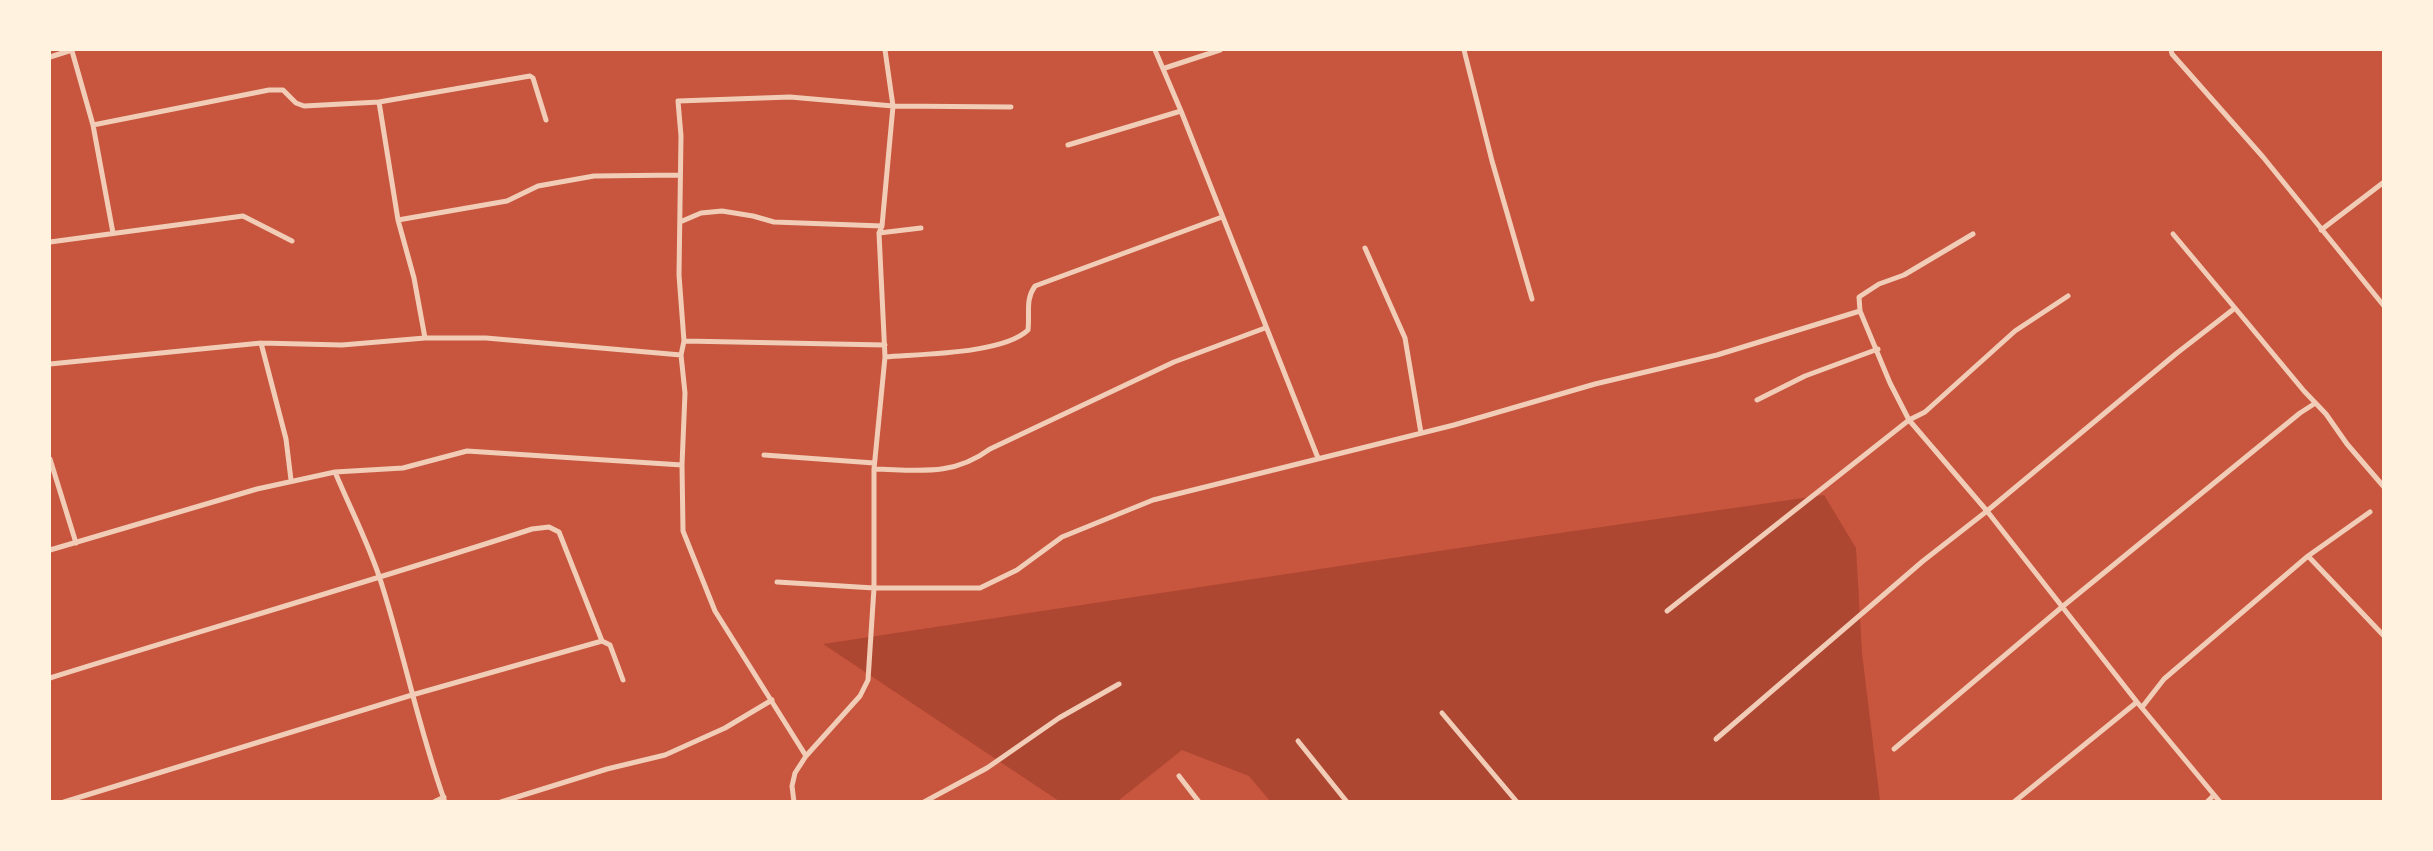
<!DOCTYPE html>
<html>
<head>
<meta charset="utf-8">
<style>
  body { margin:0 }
  #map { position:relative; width:2433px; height:851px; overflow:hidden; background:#c8553d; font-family:Roboto,sans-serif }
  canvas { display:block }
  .frame { position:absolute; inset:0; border:51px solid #fff3e0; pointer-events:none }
</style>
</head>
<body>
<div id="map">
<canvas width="2433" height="851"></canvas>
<div class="frame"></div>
</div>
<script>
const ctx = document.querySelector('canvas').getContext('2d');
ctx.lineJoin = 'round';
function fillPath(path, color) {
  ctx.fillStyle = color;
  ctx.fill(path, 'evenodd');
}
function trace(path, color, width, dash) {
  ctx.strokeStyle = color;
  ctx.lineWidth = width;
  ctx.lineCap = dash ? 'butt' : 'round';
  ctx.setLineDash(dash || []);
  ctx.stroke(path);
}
fillPath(new Path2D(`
  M 1824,495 L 1856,548 L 1862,653 L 1880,801 L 1270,801 L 1249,776 L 1182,750 L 1118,801 L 1059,801 L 823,644 L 1525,538 Z`), '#ae4732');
trace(new Path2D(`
  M 1155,50 L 1181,111
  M 1464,50 L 1492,161 L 1532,299
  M 2171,50 L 2172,54 L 2263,157 L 2384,306
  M 72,51 L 93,125 L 269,90 L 283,90 L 296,103 L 304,106 L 379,102
  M 50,57 L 72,50
  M 1165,68 L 1220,50
  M 93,125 L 113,233
  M 1068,145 L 1181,111 L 1318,458
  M 398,220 L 507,201 L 538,186 L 594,176 L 680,175
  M 680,222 L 701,213 L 722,211 L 753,216 L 774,222 L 882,226
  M 2321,230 L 2384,182
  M 879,233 L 882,226 L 893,106 L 1011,107
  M 1973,234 L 1904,275 L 1879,284 L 1859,297 L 1860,311 L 1890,383 L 1909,420 L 1987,511 L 2137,702 L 2220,802
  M 2173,234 L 2235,308
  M 50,242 L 243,216 L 292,241
  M 1365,248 L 1405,338 L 1421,433
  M 425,338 L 414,278 L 398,220 L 379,102 L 530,76 L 533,78 L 546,120
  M 684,341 L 885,345
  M 261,343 L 286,439 L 291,480
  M 885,357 C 920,354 1003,354 1028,330 C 1030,313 1025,300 1035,286 L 1222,217
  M 50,364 L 261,343 L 342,345 L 425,338 L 486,338 L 681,355
  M 1757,400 L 1805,376 L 1878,349
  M 764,455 L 874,463
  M 50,459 L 76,543
  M 874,469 C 918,470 952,477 990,449 L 1174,362 L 1265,328
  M 335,472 L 403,468 L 467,451 L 682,465
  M 50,550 L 257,489 L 335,472 C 350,508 369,544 381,582 C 404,654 419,730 445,802
  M 2308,556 L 2384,636
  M 777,582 L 874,588 L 980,588 L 1017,570 L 1062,537 L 1153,500 L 1454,425 L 1595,384 L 1717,355 L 1860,311
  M 1667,611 L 1909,420 L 1925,412 L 2015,331 L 2068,296
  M 602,641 L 610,645 L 623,680
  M 50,678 C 210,628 372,581 532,529 L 549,527 L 559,532 L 602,641 L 412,695 L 64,802
  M 2143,706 L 2164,679 L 2308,556 L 2370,512
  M 1442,713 L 1517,802
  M 1716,739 L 1923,561 L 1987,511 L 2177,353 L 2235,308 L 2304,391 L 2326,414 L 2347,444 L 2384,487
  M 1298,741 L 1347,802
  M 1894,749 L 2062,607 L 2300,413 L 2314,404
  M 806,756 L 715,611 L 683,531 L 682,465 L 685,393 L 681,355 L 684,341 L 679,275 L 681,136 L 678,101 L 790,97 L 893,106 L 885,50
  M 1179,776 L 1199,802
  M 434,802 L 444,797
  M 501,802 L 607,769 L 665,755 L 725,728 L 772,700
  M 794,802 L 792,786 L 795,773 L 806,756 L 860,696 L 868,680 L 874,588 L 874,469 L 885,357 L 879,233 L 921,228
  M 924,802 L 987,768 L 1059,718 L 1119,684
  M 2014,802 L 2137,702
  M 2207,802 L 2214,795`), '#f1ccb7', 5);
</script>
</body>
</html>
